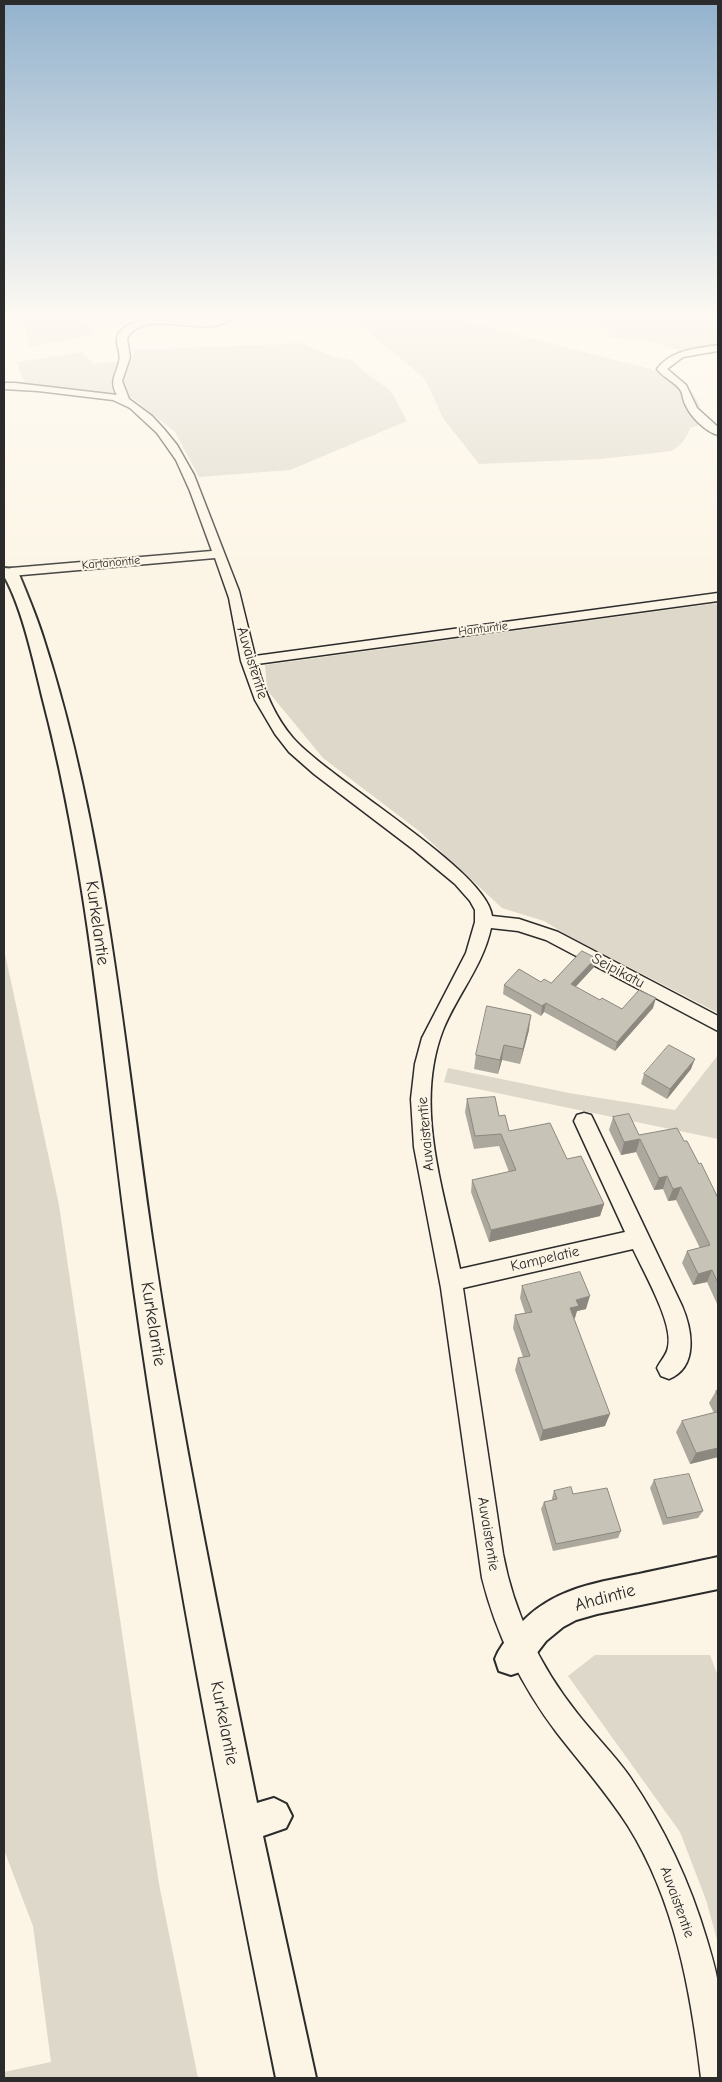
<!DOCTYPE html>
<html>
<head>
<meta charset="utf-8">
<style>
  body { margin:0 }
  #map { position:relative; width:722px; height:2082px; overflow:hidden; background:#fcf5e5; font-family:"Comic Neue",sans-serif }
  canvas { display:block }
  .frame { position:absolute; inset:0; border:5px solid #2b2b2b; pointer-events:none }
</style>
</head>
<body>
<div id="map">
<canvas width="722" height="2082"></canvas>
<div class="frame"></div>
</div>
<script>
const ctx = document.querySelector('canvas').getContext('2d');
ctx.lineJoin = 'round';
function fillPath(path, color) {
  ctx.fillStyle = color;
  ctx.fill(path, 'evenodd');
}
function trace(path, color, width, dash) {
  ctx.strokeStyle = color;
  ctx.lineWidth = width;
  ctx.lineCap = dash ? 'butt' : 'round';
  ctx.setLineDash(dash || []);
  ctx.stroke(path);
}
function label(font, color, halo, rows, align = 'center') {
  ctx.font = font + ' "Comic Neue",sans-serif';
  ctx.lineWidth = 4;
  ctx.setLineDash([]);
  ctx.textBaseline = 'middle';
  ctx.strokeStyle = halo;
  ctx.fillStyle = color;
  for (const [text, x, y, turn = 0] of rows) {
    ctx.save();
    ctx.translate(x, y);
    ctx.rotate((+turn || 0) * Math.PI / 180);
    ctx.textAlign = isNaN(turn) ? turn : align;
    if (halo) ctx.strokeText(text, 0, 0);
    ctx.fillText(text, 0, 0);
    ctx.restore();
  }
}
fillPath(new Path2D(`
  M 23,319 L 80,319 L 100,334 L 29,347 Z
  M 388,319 L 456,319 L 670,374 C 690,387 702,398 703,424 L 690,428 C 686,439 682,445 671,451 L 601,459 L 479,464 L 443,418 L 425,379 L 357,322 Z
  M 586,319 L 718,319 L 718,351 L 693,354 L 639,339 L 607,338 L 610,332 L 604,326 Z
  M 302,343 L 329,355 L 354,361 L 362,370 L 391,391 L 407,421 L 290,470 L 199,477 L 175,432 L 131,397 L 25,383 L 19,370 L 18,362 L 82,352 L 94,364 L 132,360 L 135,350 Z
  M 718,603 L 718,1013 L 567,935 L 544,921 L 502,908 L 419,831 L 323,758 L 267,690 L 265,665 Z
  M 4,949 L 59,1205 L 159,1884 L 198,2078 L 4,2078 L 4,2072 L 51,2062 L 33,1926 L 4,1850 Z
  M 718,1055 L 718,1139 L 444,1082 L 448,1068 L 569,1093 L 675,1110 Z
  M 595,1655 L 710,1655 L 718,1676 L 718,1943 L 706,1900 L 680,1832 L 568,1676 Z`), '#ded8ca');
const minor = new Path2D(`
  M 156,319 L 231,319 C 206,340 146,306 127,338 L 130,357 L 122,381 L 129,399 L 152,416 L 164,429 L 177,445 L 194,475 L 239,591 L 255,656 L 718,593 L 718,601 L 257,664 C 264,691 275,717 293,738 C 330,780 488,871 492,916 L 519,919 L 558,932 L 718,1016 L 718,1031 L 546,940 L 518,931 L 491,928 C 483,966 457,995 443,1030 C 413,1108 445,1192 460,1269 L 625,1232 L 574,1121 L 577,1115 L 584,1113 L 591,1115 L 594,1121 L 682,1306 C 692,1329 699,1367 669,1379 L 661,1376 L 657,1368 C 660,1361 667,1355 668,1347 C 674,1324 643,1271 633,1249 L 463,1288 L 503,1554 C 514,1613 540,1666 577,1713 C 594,1735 614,1754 630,1777 C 664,1827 690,1882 707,1940 C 711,1954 716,1969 718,1984 C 722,2012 718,2049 718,2078 L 701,2078 C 691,1992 675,1901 628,1826 C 607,1793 581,1764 557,1733 C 522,1687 496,1634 482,1578 L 441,1288 L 414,1147 L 411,1099 L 415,1064 L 422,1038 L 466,953 L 475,922 L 475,910 L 470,901 L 455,884 L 414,850 L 314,774 L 289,752 L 275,734 L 255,700 L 241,661 L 229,598 L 215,558 L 11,576 L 5,572 L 11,568 L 212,551 L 190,491 L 176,460 L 157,433 L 130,408 L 113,400 L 38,391 L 4,389 L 4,383 L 15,383 L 117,395 C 109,381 116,375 119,362 C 121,355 118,350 117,343 C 115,324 143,320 156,319 Z
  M 718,345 L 718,351 L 683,357 L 667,369 L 686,385 L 697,408 L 718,427 L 718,435 C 706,432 691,417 686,406 C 683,401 683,395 681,391 C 676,382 663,378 657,369 C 672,349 696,349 718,345 Z`);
const tertiary = new Path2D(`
  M 4,568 L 16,569 L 18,572 C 27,594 36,615 43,637 C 106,831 123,1038 152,1238 C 180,1428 219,1615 257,1803 L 274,1798 L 286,1804 L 292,1816 L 286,1828 L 263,1836 L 316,2078 L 276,2078 C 220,1799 164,1520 127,1238 C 103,1058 89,876 43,700 C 34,663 22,607 4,576 Z
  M 718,1557 L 718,1589 L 597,1614 L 576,1620 L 563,1627 L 546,1641 L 523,1671 L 511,1675 L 499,1671 L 495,1659 C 499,1648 506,1640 514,1631 C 547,1590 590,1584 639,1574 C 665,1568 692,1563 718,1557 Z`);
trace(minor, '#2b2b2b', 3);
trace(tertiary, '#2b2b2b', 4);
fillPath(minor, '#fcf5e5');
fillPath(tertiary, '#fcf5e5');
fillPath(new Path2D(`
  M 596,958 L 594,967 L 575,987 L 600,1000 L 622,1009 L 653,1008 L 615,1051 L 544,1012 L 541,1016 L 503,994 L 504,985 L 541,982 L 551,983 Z
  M 529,1030 L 520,1064 L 502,1060 L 498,1074 L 474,1069 L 476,1055 Z
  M 691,1069 L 667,1099 L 641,1084 L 644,1074 Z
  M 467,1099 L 499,1116 L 509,1131 L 567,1159 L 604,1204 L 600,1216 L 489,1242 L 471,1192 L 472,1180 L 509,1172 L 499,1146 L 474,1149 L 465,1112 Z
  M 613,1117 L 639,1135 L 684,1141 L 699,1164 L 718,1198 L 718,1306 L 707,1282 L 693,1285 L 682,1263 L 687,1251 L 700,1248 L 676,1200 L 668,1201 L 663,1189 L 654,1190 L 636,1152 L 621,1155 L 609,1130 Z
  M 522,1286 L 586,1309 L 577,1311 L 574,1318 L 605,1426 L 540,1441 L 515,1370 L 518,1358 L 523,1357 L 513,1328 L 515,1315 L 525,1313 L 520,1298 Z
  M 716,1391 L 718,1397 L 718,1457 L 690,1464 L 676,1432 L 682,1421 L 714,1413 L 709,1403 Z
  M 654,1480 L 703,1511 L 698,1518 L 663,1525 L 650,1488 Z
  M 554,1491 L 573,1494 L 621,1531 L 618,1538 L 553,1551 L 541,1509 L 544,1502 L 552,1500 L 552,1498 Z`), '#aca89d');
fillPath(new Path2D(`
  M 596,958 L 594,967 L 569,994 L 571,984 Z
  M 656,998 L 653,1008 L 615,1051 L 617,1042 Z
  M 546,1003 L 544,1012 L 541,1016 L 542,1006 Z
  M 531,1015 L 529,1030 L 520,1064 L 523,1049 Z
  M 504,1045 L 502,1060 L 498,1074 L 500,1060 Z
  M 695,1059 L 691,1069 L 667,1099 L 670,1089 Z
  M 640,1139 L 636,1152 L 621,1155 L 624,1142 Z
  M 667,1176 L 663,1189 L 654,1190 L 659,1178 Z
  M 681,1187 L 676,1200 L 668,1201 L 673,1189 Z
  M 604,1204 L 600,1216 L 489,1242 L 491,1230 Z
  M 712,1270 L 707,1282 L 693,1285 L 698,1274 Z
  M 590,1296 L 586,1309 L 577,1311 L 575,1318 L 566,1320 L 570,1308 L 576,1300 Z
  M 610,1414 L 605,1426 L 540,1441 L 543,1430 Z
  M 718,1448 L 718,1457 L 690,1464 L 696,1453 Z`), '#8c8880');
const building = new Path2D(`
  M 582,951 L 596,958 L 571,984 L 600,1000 L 602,998 L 622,1009 L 639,990 L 656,998 L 617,1042 L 546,1003 L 542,1006 L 504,985 L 519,969 L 541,982 L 544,979 L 551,983 Z
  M 487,1006 L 531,1015 L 523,1049 L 504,1045 L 500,1060 L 476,1055 Z
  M 669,1045 L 695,1059 L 670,1089 L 644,1074 Z
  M 495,1097 L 499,1116 L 505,1115 L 509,1131 L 550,1123 L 567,1159 L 581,1156 L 604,1204 L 491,1230 L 472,1180 L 516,1170 L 501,1134 L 475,1136 L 467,1099 Z
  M 629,1114 L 639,1135 L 677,1128 L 684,1141 L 687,1141 L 699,1164 L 701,1163 L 718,1198 L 718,1283 L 712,1270 L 698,1274 L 687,1251 L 710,1245 L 681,1187 L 673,1189 L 667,1176 L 659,1178 L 640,1139 L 624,1142 L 613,1117 Z
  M 580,1272 L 590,1296 L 576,1300 L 579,1306 L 570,1308 L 610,1414 L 543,1430 L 518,1358 L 530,1356 L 515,1315 L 532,1312 L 522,1286 Z
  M 718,1390 L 718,1397 L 716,1391 Z
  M 718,1412 L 718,1448 L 696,1453 L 682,1421 Z
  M 689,1474 L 703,1511 L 667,1518 L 654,1480 Z
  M 571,1487 L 573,1494 L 607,1488 L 621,1531 L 556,1544 L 544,1502 L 557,1499 L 554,1491 Z`);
fillPath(building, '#c8c3b7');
trace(building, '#8c8880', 1);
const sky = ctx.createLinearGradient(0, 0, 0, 610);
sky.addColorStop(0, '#93b2cd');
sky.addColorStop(0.52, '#fefaf3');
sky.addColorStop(1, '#fefaf300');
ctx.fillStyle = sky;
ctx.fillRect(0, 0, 722, 610);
label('12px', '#2b2b2b', '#fcf5e5', [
  ["Kartanontie",111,563,-5],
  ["Hantuntie",483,629,-7]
]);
label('15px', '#2b2b2b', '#fcf5e5', [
  ["Auvaistentie",252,663,73],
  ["Seipikatu",618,971,28],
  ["Auvaistentie",426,1134,-95],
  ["Kampelatie",545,1259,-13],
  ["Auvaistentie",488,1534,81],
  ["Auvaistentie",677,1902,70]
]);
label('18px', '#2b2b2b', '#fcf5e5', [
  ["Kurkelantie",97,923,82],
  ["Kurkelantie",153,1324,81],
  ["Ahdintie",605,1598,-15],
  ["Kurkelantie",224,1723,79]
]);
</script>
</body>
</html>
